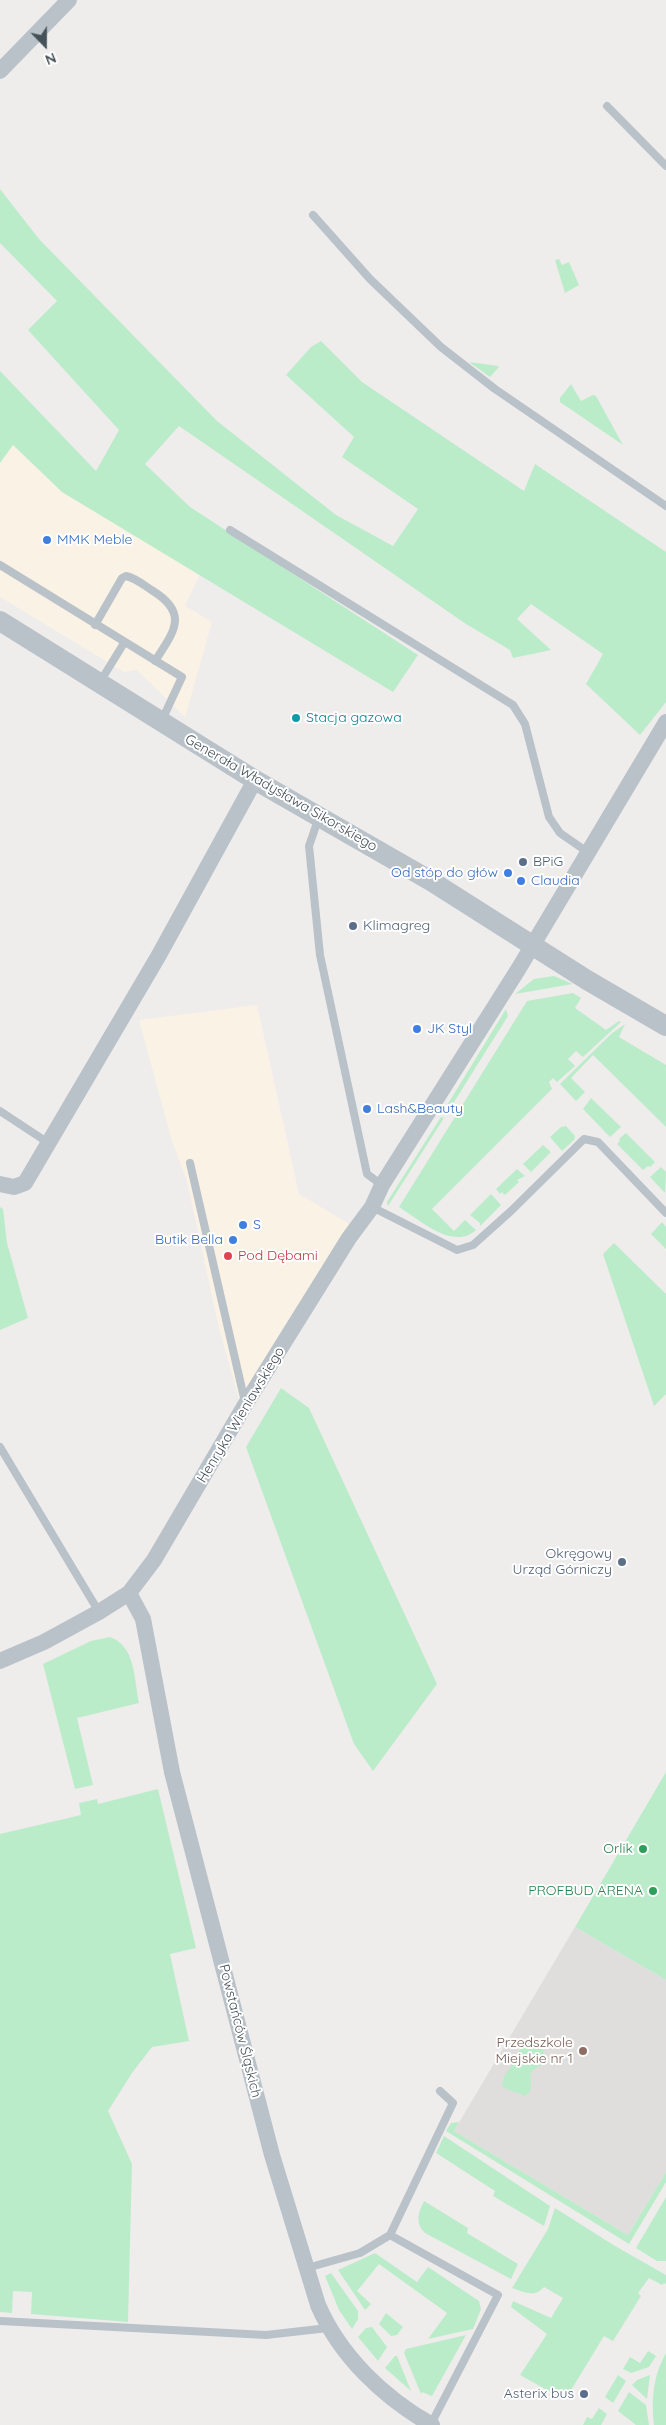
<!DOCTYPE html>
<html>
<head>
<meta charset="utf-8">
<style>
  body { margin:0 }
  #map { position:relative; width:666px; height:2425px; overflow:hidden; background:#efecec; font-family:Quicksand,sans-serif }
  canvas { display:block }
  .north { position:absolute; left:20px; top:20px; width:50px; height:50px; -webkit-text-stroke:4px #fff; paint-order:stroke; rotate:158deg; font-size:14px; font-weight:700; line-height:20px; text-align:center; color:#455158 }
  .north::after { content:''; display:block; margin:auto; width:18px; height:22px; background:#455158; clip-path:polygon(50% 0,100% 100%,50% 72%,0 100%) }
</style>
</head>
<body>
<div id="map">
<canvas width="666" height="2425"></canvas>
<div class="north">N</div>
</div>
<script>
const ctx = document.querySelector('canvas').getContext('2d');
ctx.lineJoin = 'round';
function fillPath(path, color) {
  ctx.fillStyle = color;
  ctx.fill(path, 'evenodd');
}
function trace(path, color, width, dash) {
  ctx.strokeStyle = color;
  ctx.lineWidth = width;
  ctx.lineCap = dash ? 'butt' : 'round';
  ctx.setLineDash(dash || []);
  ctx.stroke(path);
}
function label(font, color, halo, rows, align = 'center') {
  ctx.font = font + ' Quicksand,sans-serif';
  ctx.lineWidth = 4;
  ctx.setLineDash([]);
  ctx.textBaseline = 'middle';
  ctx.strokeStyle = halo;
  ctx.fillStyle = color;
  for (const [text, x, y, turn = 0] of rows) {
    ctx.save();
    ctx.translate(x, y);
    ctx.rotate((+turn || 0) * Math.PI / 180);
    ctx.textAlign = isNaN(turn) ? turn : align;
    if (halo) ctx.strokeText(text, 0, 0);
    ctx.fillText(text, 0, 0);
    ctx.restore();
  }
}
fillPath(new Path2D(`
  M 13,444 L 62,492 L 200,574 L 185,606 L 212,622 L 185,717 L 137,670 L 124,672 L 0,597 L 0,463 Z
  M 257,1005 L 299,1194 L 351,1225 L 240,1403 L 219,1328 L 187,1181 L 172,1141 L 139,1020 Z`), '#faf2e4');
fillPath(new Path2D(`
  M 575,1927 L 666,1980 L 666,2172 L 628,2235 L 454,2131 Z`), '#e0dddd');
fillPath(new Path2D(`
  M 0,189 L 39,239 L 217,421 L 336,515 L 393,546 L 418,509 L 342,457 L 354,437 L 286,375 L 311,347 L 321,341 L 362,382 L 524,491 L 535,464 L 666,552 L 666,702 L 640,735 L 586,684 L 603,654 L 531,604 L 517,619 L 551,650 L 513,658 L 510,650 L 466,624 L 179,426 L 145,464 L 190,507 L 418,655 L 393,692 L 62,492 L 13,445 L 0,463 L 0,371 L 96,471 L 119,430 L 28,330 L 57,301 L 0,243 Z
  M 559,259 L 562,265 L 569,262 L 579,285 L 565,293 L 555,260 Z
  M 469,362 L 498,366 L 499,367 L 490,377 Z
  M 571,384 L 581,401 L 593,395 L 596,396 L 623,445 L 560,402 L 560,398 Z
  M 554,976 L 573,984 L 515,994 L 534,979 Z
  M 573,993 L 581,998 L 575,1008 L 606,1030 L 619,1021 L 621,1022 L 583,1057 L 576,1051 L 568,1059 L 575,1066 L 557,1082 L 553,1078 L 549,1082 L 552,1089 L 432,1209 L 454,1231 L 465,1220 L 476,1230 C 453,1251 420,1220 399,1207 L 527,1001 Z
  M 506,1009 L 508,1016 L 449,1110 L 446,1107 Z
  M 625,1024 L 619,1037 L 666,1065 L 666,1127 L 593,1055 L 571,1078 L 585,1092 L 576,1101 L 560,1084 L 611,1034 Z
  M 591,1098 L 621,1127 L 610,1137 L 583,1109 Z
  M 441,1117 L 444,1118 L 388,1206 L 387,1202 Z
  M 566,1126 L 575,1136 L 574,1140 L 562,1151 L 550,1137 L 561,1127 Z
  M 626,1133 L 655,1162 L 650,1167 L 648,1166 L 643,1170 L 617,1144 L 620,1141 L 619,1139 Z
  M 543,1145 L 551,1152 L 531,1172 L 523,1164 Z
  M 661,1167 L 666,1172 L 665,1193 L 650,1177 Z
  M 517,1169 L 525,1176 L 517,1180 L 519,1182 L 505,1195 L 502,1192 L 500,1194 L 496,1189 Z
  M 491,1194 L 501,1205 L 480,1226 L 480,1223 L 470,1215 Z
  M 0,1207 L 3,1209 L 7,1243 L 28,1318 L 0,1330 Z
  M 662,1222 L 666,1227 L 666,1249 L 651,1234 Z
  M 614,1243 L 666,1294 L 666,1394 L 654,1406 L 603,1254 Z
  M 281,1388 L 309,1408 L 437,1684 L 373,1771 L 354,1744 L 246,1447 Z
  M 110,1637 C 136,1646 134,1680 139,1703 L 77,1718 L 93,1785 L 75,1789 L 43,1664 L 91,1641 Z
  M 666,1772 L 666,1980 L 575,1927 Z
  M 158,1789 L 196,1948 L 170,1954 L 189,2041 L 152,2047 L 132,2073 L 108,2111 L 132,2164 L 128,2322 L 31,2314 L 32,2292 L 13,2291 L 12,2313 L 0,2312 L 0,1834 L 81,1815 L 79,1803 L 97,1799 L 98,1804 Z
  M 536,2042 L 542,2046 L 545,2054 L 542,2064 L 531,2072 C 529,2082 535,2090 525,2096 C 518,2092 507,2091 502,2086 C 503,2074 509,2071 515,2061 C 519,2055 519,2049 524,2043 Z
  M 459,2122 L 454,2131 L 628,2235 L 666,2172 L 666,2182 L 629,2244 L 446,2131 L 451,2123 Z
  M 444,2136 L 550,2206 L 544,2226 L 493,2196 L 495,2191 L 436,2153 Z
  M 666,2197 L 666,2261 L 657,2261 L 636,2248 Z
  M 424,2201 L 468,2228 L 467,2233 L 518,2264 L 511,2279 L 425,2233 C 415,2223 418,2213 424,2201 Z
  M 555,2208 L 615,2246 L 666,2275 L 666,2284 L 664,2283 L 662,2285 L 649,2278 L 638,2293 L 641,2296 L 613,2341 L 604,2336 L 565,2400 L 520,2375 L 547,2334 L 511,2307 L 513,2301 L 551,2318 L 563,2298 L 544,2287 C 535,2298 523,2292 512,2288 L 548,2229 Z
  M 375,2253 L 417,2282 L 428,2267 L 479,2301 L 481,2309 L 473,2329 L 428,2339 L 447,2313 L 379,2264 L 357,2291 L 371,2304 L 365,2310 L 338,2270 Z
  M 331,2273 L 358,2311 L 358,2319 L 352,2329 L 339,2310 L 325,2276 Z
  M 386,2313 L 403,2327 L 397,2335 L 391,2336 L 379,2324 Z
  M 372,2327 L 387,2347 L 378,2361 L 358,2337 L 366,2328 Z
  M 466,2335 L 432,2396 L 422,2392 L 421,2394 L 404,2353 L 406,2349 Z
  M 648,2351 L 656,2356 L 649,2367 L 631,2373 L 623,2369 L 630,2357 L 640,2363 Z
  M 666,2353 L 666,2425 L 654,2425 C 651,2399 653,2376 666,2353 Z
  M 395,2356 L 397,2356 L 411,2391 L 385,2368 Z
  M 618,2375 L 626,2381 L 613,2403 L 605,2397 Z
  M 650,2375 L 647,2399 L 632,2385 L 637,2380 Z
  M 629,2392 L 646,2405 L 649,2425 L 636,2425 L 618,2411 Z
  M 599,2408 L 607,2414 L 601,2425 L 583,2425 L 587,2417 L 592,2419 Z`), '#bbecc9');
trace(new Path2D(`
  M 607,106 L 666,166
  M 313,215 L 370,279 L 441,347 L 495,389 L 666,506
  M 230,530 L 513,705 L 525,724 L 549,817 L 560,833 L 586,851
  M 0,565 L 182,677 L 162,720
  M 95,625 L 122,578 L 126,576 C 136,578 145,586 153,591 C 190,614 173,633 155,661
  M 100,682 L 124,643
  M 319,817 L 309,846 L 320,955 L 367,1174 L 382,1185
  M 0,1111 L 47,1142
  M 190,1163 L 245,1402
  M 372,1207 L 457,1250 L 473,1245 L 511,1211 L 584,1139 L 598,1142 L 666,1213
  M 0,1447 L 99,1612
  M 307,2268 L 360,2253 L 390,2235
  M 0,2321 L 266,2335 L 328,2328
  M 431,2424 L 498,2295 L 390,2235 L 453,2103 L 440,2091`), '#b8c2c8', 8);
trace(new Path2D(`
  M 0,71 L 69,0
  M 0,1184 L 14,1187 L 25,1183 L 159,955 L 255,780
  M 129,1593 L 143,1619 L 172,1772 L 272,2155 L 318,2305 C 340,2356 384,2398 432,2425
  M 0,1661 L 44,1642 L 99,1612 L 129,1593 L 154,1560 L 245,1405 L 349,1238 L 372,1207 L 382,1185 L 519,968 L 666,722`), '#b8c2c8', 16);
trace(new Path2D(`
  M 0,621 L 255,780 L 431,881 L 587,980 L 666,1026`), '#b8c2c8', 20);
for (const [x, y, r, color] of [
  [47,540,5,"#3f7fe0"],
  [296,718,5,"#0f9aa8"],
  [523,862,5,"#5c6f8a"],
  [508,873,5,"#3f7fe0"],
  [521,881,5,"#3f7fe0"],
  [353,926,5,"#5c6f8a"],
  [417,1029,5,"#3f7fe0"],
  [367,1109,5,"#3f7fe0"],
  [243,1225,5,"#3f7fe0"],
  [233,1240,5,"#3f7fe0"],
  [228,1256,5,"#e0444e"],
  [622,1562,5,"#5c6f8a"],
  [643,1849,5,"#2e9e5b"],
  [653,1891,5,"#2e9e5b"],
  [583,2051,5,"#8d6e63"],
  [584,2394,5,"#5c6f8a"]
]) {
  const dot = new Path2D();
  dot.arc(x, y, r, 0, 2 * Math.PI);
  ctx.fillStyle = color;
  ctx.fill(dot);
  trace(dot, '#fff', 2);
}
label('14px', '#366cbe', '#fff', [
  ["MMK Meble",57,540],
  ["Od stóp do głów",498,873,"right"],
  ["Claudia",531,881],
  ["JK Styl",427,1029],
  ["Lash&Beauty",377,1109],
  ["S",253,1225],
  ["Butik Bella",223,1240,"right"]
], 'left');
label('14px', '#0d838f', '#fff', [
  ["Stacja gazowa",306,718]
], 'left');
label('14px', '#455158', '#fff', [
  ["Generała Władysława Sikorskiego",281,793,30],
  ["Henryka Wieniawskiego",241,1415,-59],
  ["Powstańców Śląskich",240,2031,76]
]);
label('14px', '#4e5e75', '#fff', [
  ["BPiG",533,862],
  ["Klimagreg",363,926],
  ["Okręgowy",612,1554,"right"],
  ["Urząd Górniczy",612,1570,"right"],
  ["Asterix bus",574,2394,"right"]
], 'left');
label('14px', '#be3a42', '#fff', [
  ["Pod Dębami",238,1256]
], 'left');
label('14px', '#27864d', '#fff', [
  ["Orlik",633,1849],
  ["PROFBUD ARENA",643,1891]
], 'right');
label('14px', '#785e54', '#fff', [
  ["Przedszkole",573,2043],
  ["Miejskie nr 1",573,2059]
], 'right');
</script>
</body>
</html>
